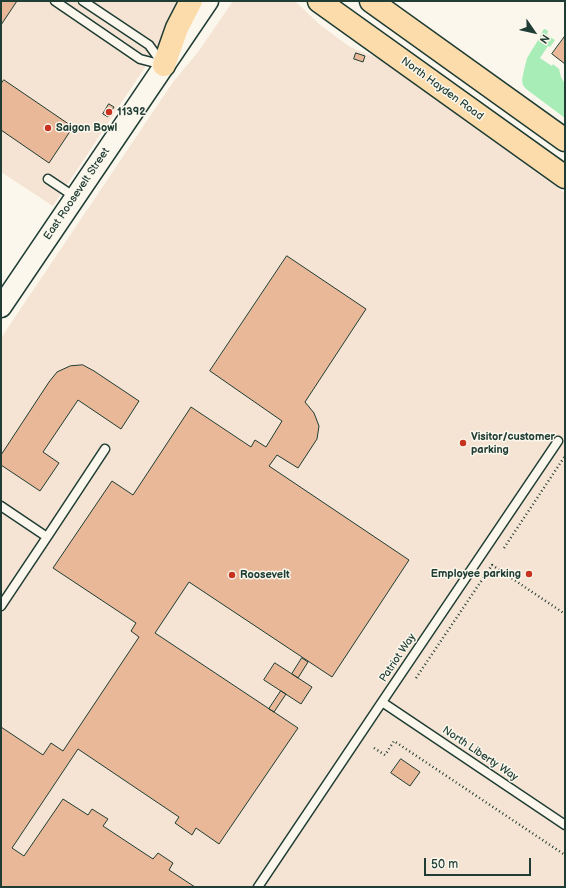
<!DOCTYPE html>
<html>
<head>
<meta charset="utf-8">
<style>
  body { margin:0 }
  #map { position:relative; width:566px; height:888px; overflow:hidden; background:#fbf7ec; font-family:"Balsamiq Sans",sans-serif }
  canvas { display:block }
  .frame { position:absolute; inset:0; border:2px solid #1f3d34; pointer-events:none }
  .north { position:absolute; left:514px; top:12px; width:40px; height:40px; -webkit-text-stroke:3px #fbf7ec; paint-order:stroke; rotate:124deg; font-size:11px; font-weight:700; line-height:16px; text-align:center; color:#1f3d34 }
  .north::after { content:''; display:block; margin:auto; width:14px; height:18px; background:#1f3d34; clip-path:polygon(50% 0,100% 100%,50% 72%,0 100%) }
  .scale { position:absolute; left:424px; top:858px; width:107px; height:18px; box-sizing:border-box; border:2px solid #1f3d34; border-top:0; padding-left:5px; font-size:12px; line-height:14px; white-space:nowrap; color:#1f3d34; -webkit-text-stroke:3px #fbf7ec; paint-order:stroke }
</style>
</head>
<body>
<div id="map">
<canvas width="566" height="888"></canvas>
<div class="frame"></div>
<div class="north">N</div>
<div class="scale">50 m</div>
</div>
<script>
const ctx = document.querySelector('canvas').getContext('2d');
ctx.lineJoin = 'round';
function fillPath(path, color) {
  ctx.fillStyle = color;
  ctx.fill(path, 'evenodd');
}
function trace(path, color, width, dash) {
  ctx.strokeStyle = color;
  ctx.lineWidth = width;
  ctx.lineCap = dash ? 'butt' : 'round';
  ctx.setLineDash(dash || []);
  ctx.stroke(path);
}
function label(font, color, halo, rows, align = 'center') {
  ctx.font = font + ' "Balsamiq Sans",sans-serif';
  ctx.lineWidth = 3;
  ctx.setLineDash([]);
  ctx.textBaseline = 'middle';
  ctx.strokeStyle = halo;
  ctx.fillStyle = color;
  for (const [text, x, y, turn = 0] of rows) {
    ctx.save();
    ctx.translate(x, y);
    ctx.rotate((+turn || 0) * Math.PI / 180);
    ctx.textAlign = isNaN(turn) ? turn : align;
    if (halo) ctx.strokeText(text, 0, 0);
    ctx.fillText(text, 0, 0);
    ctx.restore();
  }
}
fillPath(new Path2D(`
  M 1,1 L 180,1 L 163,40 L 53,206 L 1,172 Z
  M 233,1 L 295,1 L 319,24 L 350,47 L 380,59 L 565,193 L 565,887 L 1,887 L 1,338 L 173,82 L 198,52 Z`), '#f5e4d3');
fillPath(new Path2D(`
  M 545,29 L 548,31 L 547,35 L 555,40 L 550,47 L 548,46 L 540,58 L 552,66 L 553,64 L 559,69 L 561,77 L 565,84 L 565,118 L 526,89 L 523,85 L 522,80 L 524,70 L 527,58 L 540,37 L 543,30 Z`), '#a8edb8');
const building = new Path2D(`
  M 1,1 L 17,1 L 1,25 Z
  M 565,36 L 565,64 L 552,54 Z
  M 356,53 L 365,56 L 363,62 L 354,59 Z
  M 4,80 L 73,127 L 49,163 L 1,130 L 1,84 Z
  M 109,104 L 114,107 L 108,117 L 103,114 Z
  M 287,256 L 366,309 L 305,402 L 314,413 L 319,426 L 317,439 L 298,468 L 277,455 L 269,466 L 409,560 L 332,677 L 189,582 L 155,633 L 298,728 L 219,844 L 196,828 L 192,835 L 175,823 L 179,817 L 78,749 L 12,848 L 24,856 L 63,799 L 88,815 L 92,809 L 108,819 L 103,826 L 153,859 L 158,853 L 173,863 L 169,870 L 195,887 L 1,887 L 1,727 L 43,755 L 51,743 L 63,751 L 139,637 L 131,631 L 136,623 L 53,568 L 112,481 L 133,495 L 191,407 L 251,447 L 255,440 L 266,447 L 282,421 L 210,371 Z
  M 83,365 L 94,371 L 139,401 L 121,429 L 78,400 L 43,452 L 59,463 L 40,491 L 1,465 L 1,455 L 49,382 L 57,372 L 70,366 Z
  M 302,658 L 308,662 L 298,678 L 292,674 Z
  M 275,663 L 312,687 L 301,704 L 264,680 Z
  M 281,691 L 286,694 L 274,712 L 269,709 Z
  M 401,759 L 420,772 L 410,786 L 391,773 Z`);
fillPath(building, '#e8b898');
trace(building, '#1f3d34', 1);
const service = new Path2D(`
  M 55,1 L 140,59 L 163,65
  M 83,1 L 149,45 L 162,63
  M 48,179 L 75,197
  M 1,506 L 47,537 L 1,606
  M 47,537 L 105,449
  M 382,702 L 565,825
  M 258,887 L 382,702 L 558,441`);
const tertiary = new Path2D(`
  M 1,307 L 208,1`);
const primary = new Path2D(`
  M 319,1 L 565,177
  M 371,1 L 565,140
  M 164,65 L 177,28 L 191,1`);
trace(service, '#1f3d34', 11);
trace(tertiary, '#1f3d34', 23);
trace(primary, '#1f3d34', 25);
trace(new Path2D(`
  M 504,548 L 565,456
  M 416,678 L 492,565 L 565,614
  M 374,748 L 385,755 L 394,741 L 565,855`), '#1f3d34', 2.5, [1, 3]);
trace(service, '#fbf7ec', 8);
trace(tertiary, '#fbf7ec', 20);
trace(primary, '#fddcac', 22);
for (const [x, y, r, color] of [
  [109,112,4,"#c8321e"],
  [48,128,4,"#c8321e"],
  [463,443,4,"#c8321e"],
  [529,574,4,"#c8321e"],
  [232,575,4,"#c8321e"]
]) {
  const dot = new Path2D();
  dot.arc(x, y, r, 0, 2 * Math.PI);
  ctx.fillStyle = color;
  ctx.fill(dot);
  trace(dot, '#fbf7ec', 1.5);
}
label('11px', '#1f3d34', '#fbf7ec', [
  ["North Hayden Road",442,89,36],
  ["East Roosevelt Street",77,194,-56],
  ["Patriot Way",398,658,-56],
  ["North Liberty Way",480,754,34]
]);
label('bold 11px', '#1f3d34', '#fbf7ec', [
  ["11392",117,112],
  ["Saigon Bowl",56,128],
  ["Visitor/customer",471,437],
  ["parking",471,450],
  ["Employee parking",521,574,"right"],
  ["Roosevelt",240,575]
], 'left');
</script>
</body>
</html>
